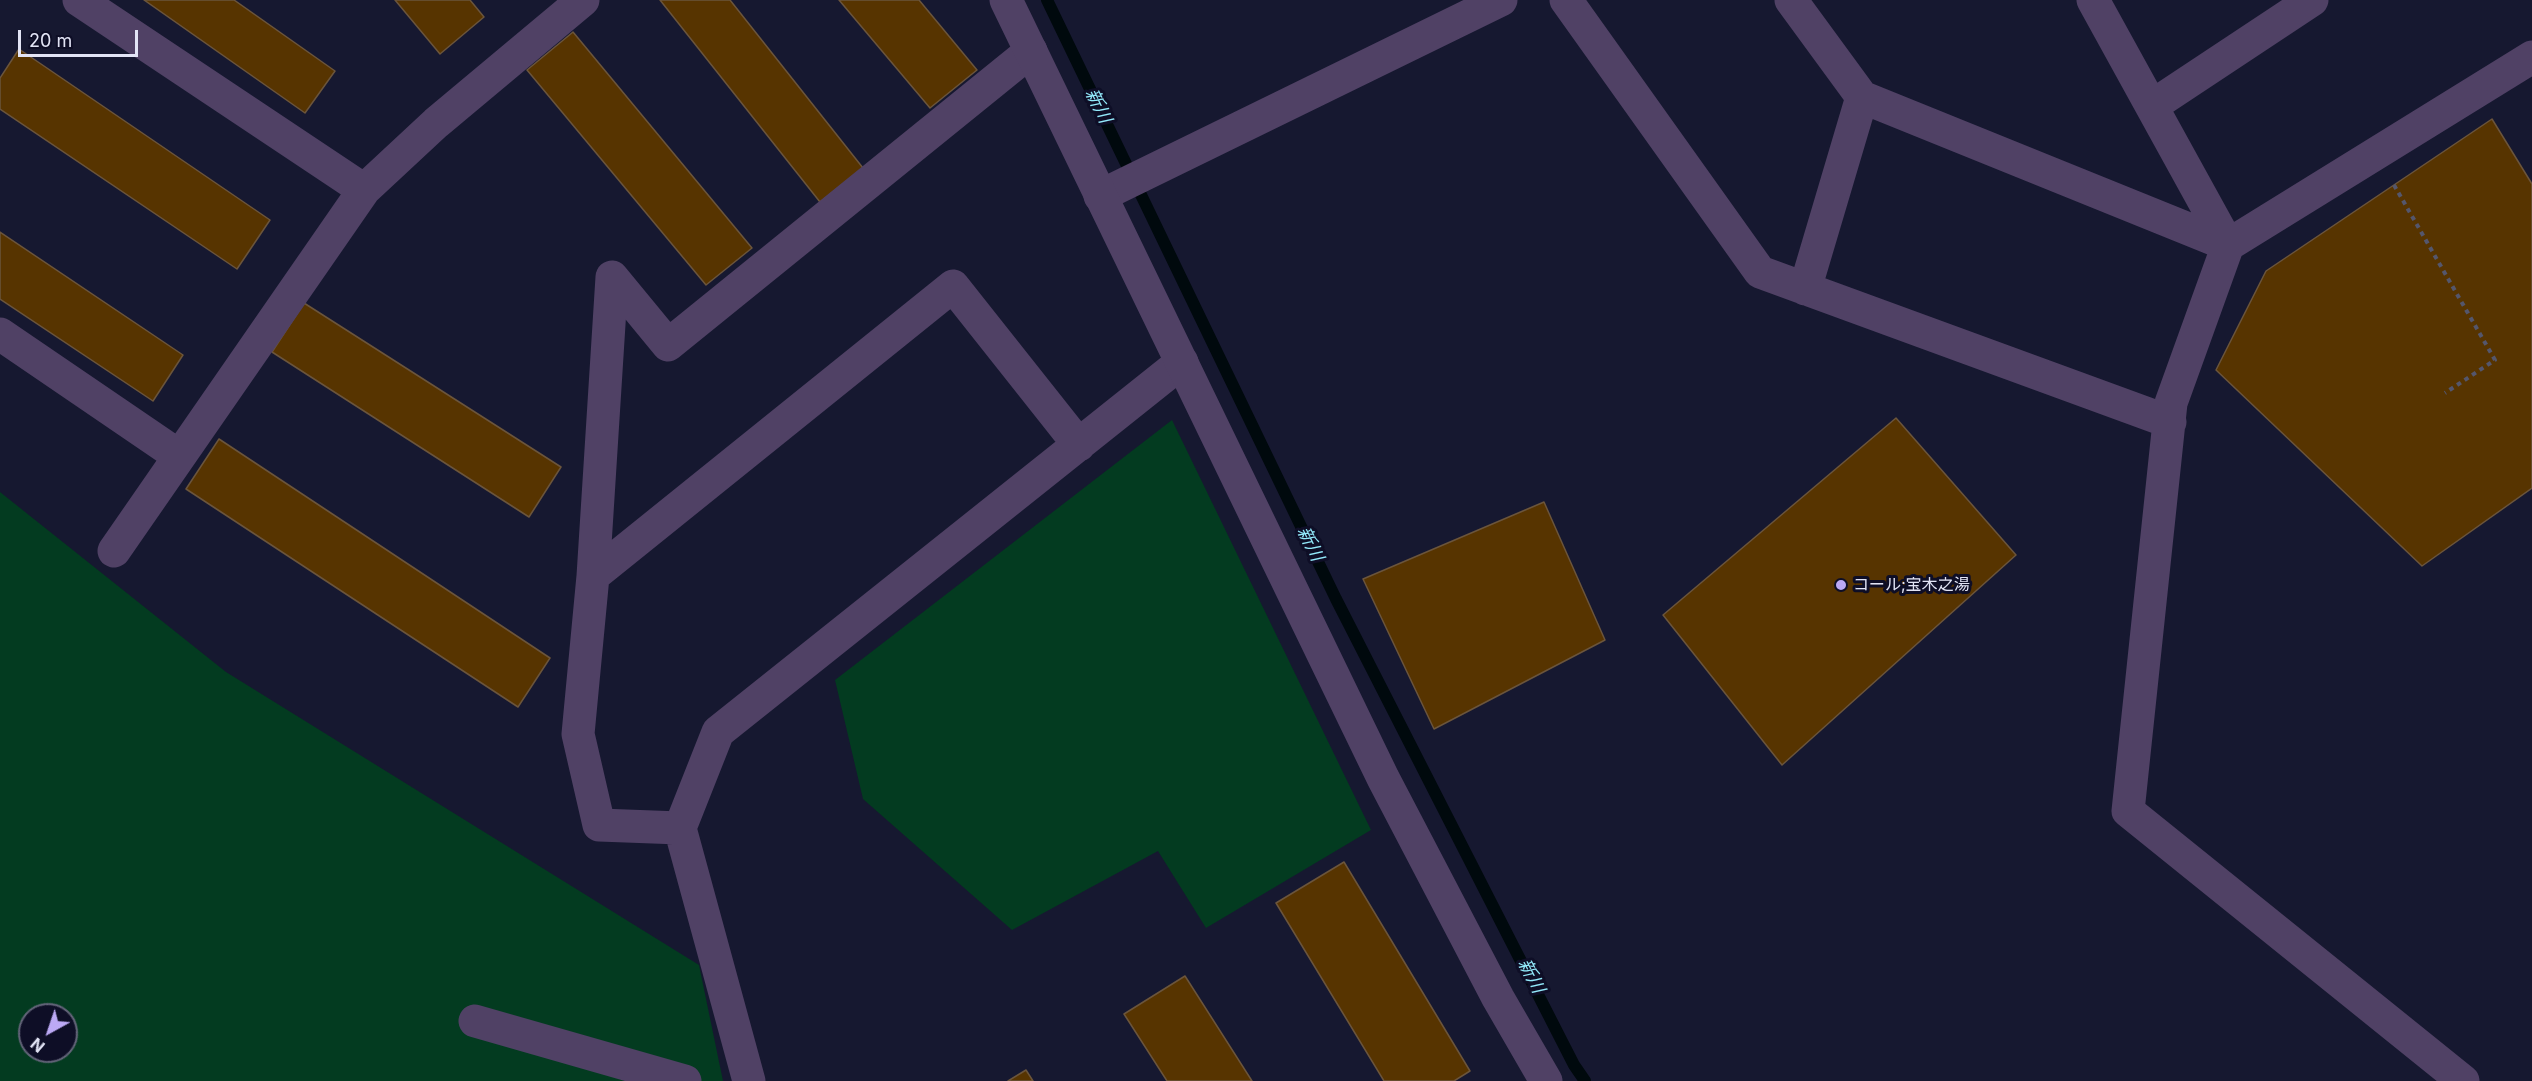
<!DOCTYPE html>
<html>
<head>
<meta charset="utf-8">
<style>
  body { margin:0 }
  #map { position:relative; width:2532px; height:1081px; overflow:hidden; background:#161830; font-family:Inter,sans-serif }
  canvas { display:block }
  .north { position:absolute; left:18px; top:1003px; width:60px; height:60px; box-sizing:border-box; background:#0e0e26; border:2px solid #636479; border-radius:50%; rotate:220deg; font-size:16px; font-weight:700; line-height:24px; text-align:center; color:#e2e4f5 }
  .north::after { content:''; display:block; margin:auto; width:21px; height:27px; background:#bca9f5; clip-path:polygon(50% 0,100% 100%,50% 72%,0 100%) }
  .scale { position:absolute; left:18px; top:30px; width:120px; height:27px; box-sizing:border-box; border:3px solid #e2e4f5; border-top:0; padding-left:8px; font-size:18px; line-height:21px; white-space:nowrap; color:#e2e4f5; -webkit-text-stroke:4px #0e0e26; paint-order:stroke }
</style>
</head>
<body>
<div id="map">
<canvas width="2532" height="1081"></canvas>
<div class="north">N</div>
<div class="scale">20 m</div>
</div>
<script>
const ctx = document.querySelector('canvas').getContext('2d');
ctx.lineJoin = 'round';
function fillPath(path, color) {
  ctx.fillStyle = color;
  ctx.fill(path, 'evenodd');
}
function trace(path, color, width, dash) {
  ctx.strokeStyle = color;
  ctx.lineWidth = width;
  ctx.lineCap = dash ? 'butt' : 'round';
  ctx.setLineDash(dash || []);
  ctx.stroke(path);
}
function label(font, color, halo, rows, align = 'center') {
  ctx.font = font + ' Inter,"Noto Sans JP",sans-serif';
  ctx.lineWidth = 6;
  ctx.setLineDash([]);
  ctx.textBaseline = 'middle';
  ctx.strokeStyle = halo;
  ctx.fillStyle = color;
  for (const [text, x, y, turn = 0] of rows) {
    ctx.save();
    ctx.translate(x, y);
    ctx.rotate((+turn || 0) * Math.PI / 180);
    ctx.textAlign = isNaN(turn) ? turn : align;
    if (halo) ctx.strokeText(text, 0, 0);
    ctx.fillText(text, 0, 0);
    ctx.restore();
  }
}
fillPath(new Path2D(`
  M 1172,420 L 1371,830 L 1206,928 L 1158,851 L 1012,930 L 863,799 L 835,680 Z
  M 0,492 L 226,672 L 699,965 L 723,1081 L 0,1081 ZM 30,1015 L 66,1015 L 66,1051 L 30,1051 Z`), '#033b20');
trace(new Path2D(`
  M 1047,0 L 1336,599 L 1574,1065 L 1585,1081`), '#00090d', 12);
const building = new Path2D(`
  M 144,0 L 234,0 L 335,71 L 305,113 Z
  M 395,0 L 470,0 L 484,17 L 440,54 Z
  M 660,0 L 730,0 L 863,168 L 820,202 Z
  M 839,0 L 919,0 L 977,70 L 930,108 Z
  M 573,32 L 752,248 L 706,285 L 527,70 Z
  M 19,49 L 270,220 L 237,269 L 0,109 L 0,78 Z
  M 2492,119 L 2532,184 L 2532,488 L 2422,566 L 2216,370 L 2266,271 Z
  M 0,232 L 183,355 L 153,401 L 0,299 Z
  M 304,303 L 561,467 L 529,517 L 272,352 Z
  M 1896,418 L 2016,555 L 1782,765 L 1663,615 Z
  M 219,439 L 550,658 L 518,707 L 186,489 Z
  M 1544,502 L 1605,640 L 1434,729 L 1363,579 Z
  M 1344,862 L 1470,1071 L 1454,1081 L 1384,1081 L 1276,903 Z
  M 1185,976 L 1252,1081 L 1167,1081 L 1124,1014 Z
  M 1026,1070 L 1033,1081 L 1008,1081 Z`);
fillPath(building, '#573400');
trace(building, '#6b553c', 1.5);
trace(new Path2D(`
  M 2394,185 L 2495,360 L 2445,393`), '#54566c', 4, [4.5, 4.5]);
trace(new Path2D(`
  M 79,0 L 364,190
  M 1566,0 L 1760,272 L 2170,422
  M 1791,0 L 1862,97 L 2228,245
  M 2093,0 L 2228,245
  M 2152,106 L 2312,0
  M 1100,196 L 1501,0
  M 1805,289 L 1862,97
  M 0,334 L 179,456
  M 114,551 L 364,190 L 436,123 L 583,0
  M 593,576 L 953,286 L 1079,445
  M 680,828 L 599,825 L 578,734 L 593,576 L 612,277 L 668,345 L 1031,51
  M 475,1021 L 685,1081
  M 749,1081 L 680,828 L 718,732 L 1182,362
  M 2463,1081 L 2128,811 L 2171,403 L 2228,245 L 2532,57`), '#504165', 33);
trace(new Path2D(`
  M 1006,0 L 1383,778 L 1498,998 L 1546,1081`), '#504165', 33);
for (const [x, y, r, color] of [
  [1841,585,6,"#bca9f5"]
]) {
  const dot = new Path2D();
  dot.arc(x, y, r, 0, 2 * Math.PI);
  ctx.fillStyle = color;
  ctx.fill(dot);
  trace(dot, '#0e0e26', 2);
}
label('16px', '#e2e4f5', '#0e0e26', [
  ["コール;宝木之湯",1853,585]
], 'left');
label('italic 18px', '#93eafb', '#0e0e26', [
  ["新川",1098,106,64],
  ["新川",1310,544,64],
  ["新川",1531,976,63]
]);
</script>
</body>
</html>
